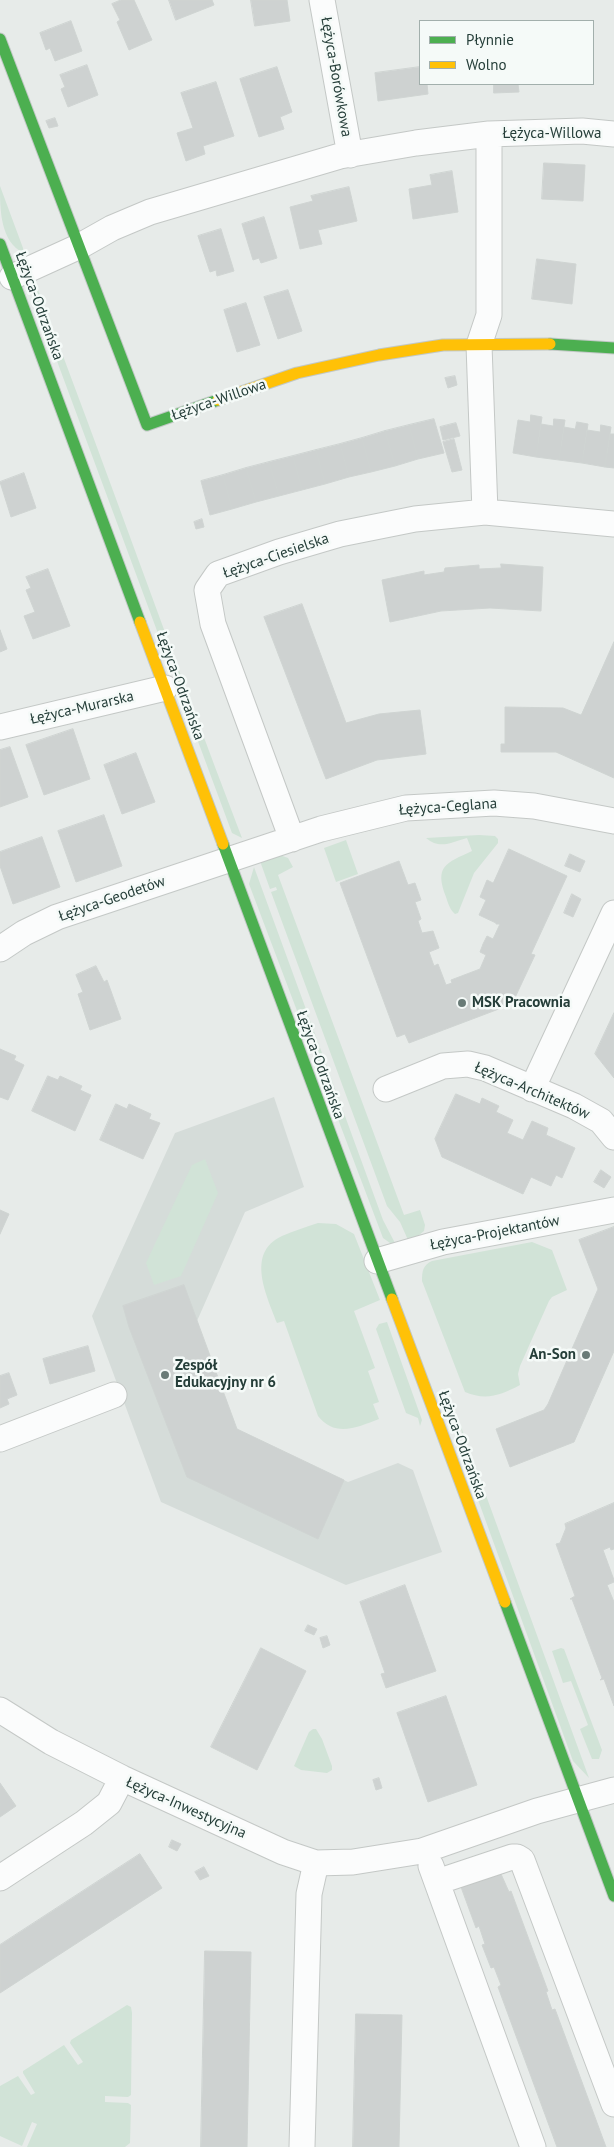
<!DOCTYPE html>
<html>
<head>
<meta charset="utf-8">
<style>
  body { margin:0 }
  #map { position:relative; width:614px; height:2147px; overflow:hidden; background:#e7ebe9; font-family:"PT Sans",sans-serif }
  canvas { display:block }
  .legend { position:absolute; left:419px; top:20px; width:175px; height:65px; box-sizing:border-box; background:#f5faf8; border:1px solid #a2afac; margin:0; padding:6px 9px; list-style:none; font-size:15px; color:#253e39 }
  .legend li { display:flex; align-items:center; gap:10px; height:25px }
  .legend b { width:25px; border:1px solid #a2afac }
</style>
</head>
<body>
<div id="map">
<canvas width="614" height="2147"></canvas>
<ul class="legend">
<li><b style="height:6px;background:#4caf50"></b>Płynnie</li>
<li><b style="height:6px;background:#ffc107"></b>Wolno</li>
</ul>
</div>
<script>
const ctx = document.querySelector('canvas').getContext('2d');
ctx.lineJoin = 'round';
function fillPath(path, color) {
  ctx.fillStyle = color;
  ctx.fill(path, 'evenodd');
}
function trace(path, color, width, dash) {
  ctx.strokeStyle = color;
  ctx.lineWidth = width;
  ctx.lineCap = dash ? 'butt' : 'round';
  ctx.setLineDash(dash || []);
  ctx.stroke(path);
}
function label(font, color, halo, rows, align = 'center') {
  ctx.font = font + ' "PT Sans",sans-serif';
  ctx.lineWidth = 5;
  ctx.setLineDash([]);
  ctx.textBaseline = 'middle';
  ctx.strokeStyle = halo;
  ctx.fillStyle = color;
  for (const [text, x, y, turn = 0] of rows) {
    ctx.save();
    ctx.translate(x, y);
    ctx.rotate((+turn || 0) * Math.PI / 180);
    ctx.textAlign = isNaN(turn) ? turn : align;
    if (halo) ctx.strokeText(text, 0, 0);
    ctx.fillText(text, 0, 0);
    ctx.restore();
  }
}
fillPath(new Path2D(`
  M 274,1097 L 304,1187 L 245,1212 L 197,1321 L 237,1429 L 348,1482 L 398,1463 L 413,1470 L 442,1552 L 346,1585 L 161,1502 L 92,1316 L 175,1133 Z`), '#d5dcd9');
fillPath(new Path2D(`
  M 0,186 L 23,248 L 24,253 C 0,242 0,209 0,186 Z
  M 35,282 C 106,467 171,653 242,838 L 232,833 L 31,291 Z
  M 479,835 L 495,836 L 498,839 L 498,843 L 474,873 L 458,913 L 455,914 C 450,910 448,903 446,897 C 434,866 446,863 472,851 L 467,838 C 452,842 440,850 426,838 Z
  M 346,840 L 358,874 L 336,882 L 324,848 Z
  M 280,855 L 288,858 L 293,867 L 278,875 L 404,1215 L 420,1210 L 425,1225 L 424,1231 L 418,1236 L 408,1240 L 400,1222 L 387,1206 L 271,892 L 277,890 L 276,887 L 270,889 L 260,861 Z
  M 254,867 L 383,1220 L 395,1243 L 390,1243 L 383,1238 L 249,884 Z
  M 205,1159 L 218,1193 L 181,1276 L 154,1285 L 146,1263 L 192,1165 Z
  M 318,1223 L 336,1224 L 354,1234 L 380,1300 L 354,1311 L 375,1368 L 368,1371 L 379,1402 L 373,1404 L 379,1419 C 358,1427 335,1438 318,1416 L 284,1321 L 277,1323 C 267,1296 245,1253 282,1236 C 293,1231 306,1227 318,1223 Z
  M 532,1242 L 552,1250 L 567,1290 L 552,1297 L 549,1301 L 520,1366 L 518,1374 L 520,1385 C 501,1395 486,1401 465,1392 L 422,1281 C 422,1271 423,1265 432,1261 Z
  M 387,1322 L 422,1420 L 420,1426 L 418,1418 L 406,1413 L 376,1329 L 379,1324 Z
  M 460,1424 L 589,1778 L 573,1761 L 477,1497 Z
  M 561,1648 L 564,1649 L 602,1750 L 599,1759 L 592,1759 L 580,1729 L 588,1725 L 571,1681 L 563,1683 L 552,1651 Z
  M 313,1729 L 316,1729 L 322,1739 L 332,1766 L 332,1770 L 327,1773 L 301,1770 L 294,1766 L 309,1732 Z
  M 127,2005 L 131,2007 L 132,2013 L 131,2095 L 128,2097 L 105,2096 L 105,2102 L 128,2103 L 131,2105 L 130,2143 L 125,2147 L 27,2147 L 37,2124 L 32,2122 L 22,2146 L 0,2136 L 0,2086 L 18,2076 L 31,2095 L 35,2093 L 23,2073 L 23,2071 L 64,2045 L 78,2065 L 83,2062 L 70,2043 L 71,2040 Z`), '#d1e3d7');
const building = new Path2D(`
  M 121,0 L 134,0 L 152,40 L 129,50 L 117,22 L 120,20 L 112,4 Z
  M 169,0 L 212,0 L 214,5 L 176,20 Z
  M 251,0 L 287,0 L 290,21 L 255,26 Z
  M 71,21 L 82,51 L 55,61 L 50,48 L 46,50 L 40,33 Z
  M 87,65 L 98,95 L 68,107 L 61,89 L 65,87 L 60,75 Z
  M 277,67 L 292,112 L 280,117 L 284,129 L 259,137 L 240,79 Z
  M 420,67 L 420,84 L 427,84 L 428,94 L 378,101 L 375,73 Z
  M 216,82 L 234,136 L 203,146 L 205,154 L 186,161 L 177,133 L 193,128 L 181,93 Z
  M 494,84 L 518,84 L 519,92 L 494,93 Z
  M 55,118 L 58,126 L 49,128 L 46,121 Z
  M 544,163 L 585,165 L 583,201 L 542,199 Z
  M 452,171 L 458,212 L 413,219 L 409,189 L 432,185 L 430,175 Z
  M 349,187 L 357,221 L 318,230 L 322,244 L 300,249 L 290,207 L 313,201 L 311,196 Z
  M 264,217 L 277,258 L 261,263 L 259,258 L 253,260 L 242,224 Z
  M 221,229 L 234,271 L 217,276 L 216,270 L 210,272 L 198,236 Z
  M 537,259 L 576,264 L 572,304 L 532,299 Z
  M 288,290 L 302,331 L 278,339 L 264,297 Z
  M 246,303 L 260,345 L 237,352 L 224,310 Z
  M 455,376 L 457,385 L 448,388 L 445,378 Z
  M 531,415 L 542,417 L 536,457 L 513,453 L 518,420 L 530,422 Z
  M 434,419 L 444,453 L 418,459 L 409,425 Z
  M 554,419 L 565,420 L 559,460 L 536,457 L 541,424 L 553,426 Z
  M 577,422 L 588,424 L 582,463 L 559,460 L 564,427 L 575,429 Z
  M 456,423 L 460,436 L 443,440 L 440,427 Z
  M 409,425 L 418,459 L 395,466 L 385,431 Z
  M 601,425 L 611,427 L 605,467 L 582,463 L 587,430 L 600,432 Z
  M 385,431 L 395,466 L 371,472 L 362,438 Z
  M 610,434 L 614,434 L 614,468 L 605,467 Z
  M 362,438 L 371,472 L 349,477 L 340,444 Z
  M 454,439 L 462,470 L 452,472 L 443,442 Z
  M 340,444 L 349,477 L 325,484 L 316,450 Z
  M 316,450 L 325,484 L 302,490 L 293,456 Z
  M 293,456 L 302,490 L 279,496 L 269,462 Z
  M 269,462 L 279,496 L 256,502 L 246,468 Z
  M 246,468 L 256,502 L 232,509 L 223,475 Z
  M 24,473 L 36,508 L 11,517 L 0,482 Z
  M 223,475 L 232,509 L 210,515 L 201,481 Z
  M 202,519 L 204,527 L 196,529 L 194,522 Z
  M 501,564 L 543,567 L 541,611 L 490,608 L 441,611 L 390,622 L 382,580 L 424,571 L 424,575 L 444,572 L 445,568 L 479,565 L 479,569 L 501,568 Z
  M 48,569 L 70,626 L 33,639 L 24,616 L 35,612 L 26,590 L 31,588 L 26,577 Z
  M 302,604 L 346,723 L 379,714 L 420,710 L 426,754 L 377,760 L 326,779 L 264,617 Z
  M 0,630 L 7,649 L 0,652 Z
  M 614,642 L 614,778 L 556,752 L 501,752 L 501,744 L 505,744 L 505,707 L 563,708 L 581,715 Z
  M 73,729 L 90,779 L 44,795 L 26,745 Z
  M 10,747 L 28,797 L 0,807 L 0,750 Z
  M 136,753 L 155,802 L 122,814 L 104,765 Z
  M 104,815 L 122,866 L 76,882 L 58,831 Z
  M 42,837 L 60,887 L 13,904 L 0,866 L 0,852 Z
  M 509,849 L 567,876 L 531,954 L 535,955 L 512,1004 L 409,1043 L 405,1034 L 397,1037 L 340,883 L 399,861 L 408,885 L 415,883 L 421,900 L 415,902 L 421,919 L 418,921 L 422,933 L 433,931 L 439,948 L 429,952 L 434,966 L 438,964 L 446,985 L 452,983 L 451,980 L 480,969 L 486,955 L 480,952 L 483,944 L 487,936 L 493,939 L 500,924 L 496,924 L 496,923 L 479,915 L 486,900 L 480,897 L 487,880 L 493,883 Z
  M 570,854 L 585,861 L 580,872 L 565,866 Z
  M 572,894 L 581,899 L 573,917 L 564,913 Z
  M 96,966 L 104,982 L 107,980 L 121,1019 L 90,1030 L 78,994 L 83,992 L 76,975 Z
  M 614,1013 L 614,1078 L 595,1054 Z
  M 0,1049 L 16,1056 L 14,1060 L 24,1065 L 8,1100 L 0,1097 Z
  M 48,1076 L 58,1080 L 60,1076 L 82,1086 L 80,1090 L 91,1095 L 75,1131 L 32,1111 Z
  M 456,1094 L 480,1104 L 482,1098 L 499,1106 L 496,1112 L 513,1120 L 507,1133 L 523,1140 L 532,1121 L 548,1128 L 546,1135 L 575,1148 L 562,1178 L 556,1175 L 551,1186 L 531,1177 L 523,1194 L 442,1157 L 435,1139 Z
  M 116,1104 L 127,1109 L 129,1104 L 151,1114 L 149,1119 L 160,1123 L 143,1159 L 100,1140 Z
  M 601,1170 L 611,1177 L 604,1188 L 594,1182 Z
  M 0,1210 L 9,1214 L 0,1234 Z
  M 614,1227 L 614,1351 L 574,1442 L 510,1467 L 496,1429 L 544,1410 L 548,1404 L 598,1289 L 579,1240 Z
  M 184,1285 L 237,1429 L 344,1480 L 318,1539 L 187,1477 L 129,1327 L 123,1306 Z
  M 88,1346 L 95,1371 L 50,1384 L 43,1359 Z
  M 9,1373 L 17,1395 L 7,1399 L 9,1404 L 0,1408 L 0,1376 Z
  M 614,1503 L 614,1549 L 611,1550 L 610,1547 L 603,1550 L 614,1580 L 614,1582 L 607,1585 L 614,1602 L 614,1706 L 604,1679 L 600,1680 L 602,1678 L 572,1599 L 570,1599 L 575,1596 L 556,1544 L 560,1543 L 566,1528 L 565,1524 Z
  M 405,1585 L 436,1671 L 386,1688 L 381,1674 L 385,1673 L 360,1602 Z
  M 308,1625 L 317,1629 L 314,1635 L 305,1631 Z
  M 327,1636 L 330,1645 L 323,1648 L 320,1638 Z
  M 261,1648 L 306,1671 L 257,1770 L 211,1747 Z
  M 446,1696 L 477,1785 L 428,1802 L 397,1713 Z
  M 379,1778 L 382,1788 L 376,1790 L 373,1780 Z
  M 0,1783 L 16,1806 L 0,1817 Z
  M 172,1840 L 181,1844 L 177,1851 L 169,1847 Z
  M 140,1854 L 162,1888 L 0,1993 L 0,1945 Z
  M 204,1867 L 209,1876 L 200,1880 L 195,1872 Z
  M 504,1873 L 501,1874 L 509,1892 L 511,1891 L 548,1991 L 546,1992 L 552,2010 L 555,2009 L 606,2147 L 557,2147 L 498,1987 L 501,1985 L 494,1967 L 491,1968 L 482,1945 L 485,1944 L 479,1926 L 476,1928 L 461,1887 Z
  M 205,1951 L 251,1952 L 247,2147 L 201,2147 Z
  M 356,2014 L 402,2015 L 399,2147 L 353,2147 Z`);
fillPath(building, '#ced2d1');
trace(building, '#cfd4d2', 1);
const street = new Path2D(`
  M 322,0 L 350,155
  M 12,277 L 80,246 L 112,228 L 150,212 L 340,156 L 416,143 L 489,134 L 582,131 L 614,134
  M 485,512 L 479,345 L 489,315 L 489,134
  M 0,727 L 165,688
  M 292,839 L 213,624 L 207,590 L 218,574 L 279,552 L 340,534 L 415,519 L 485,512 L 614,524
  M 0,949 L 24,933 L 57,917 L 321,829 L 406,808 L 494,803 L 534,806 L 614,821
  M 386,1089 L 443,1066 L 468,1064 L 485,1068 L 574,1106 L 601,1121 L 614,1137
  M 532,1089 L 614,913
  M 377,1261 L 443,1242 L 614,1210
  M 0,1439 L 114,1395
  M 0,1710 L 51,1742 L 122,1778 L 283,1852 L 316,1863 L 353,1862 L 422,1851 L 537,1811 L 614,1790
  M 431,1866 L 533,2147
  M 0,1878 L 84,1823 L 109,1803 L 122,1778
  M 437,1882 L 512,1857 L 517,1857 L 522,1860 L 614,2104
  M 302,2147 L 309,1894 L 316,1863`);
const fast = new Path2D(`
  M 0,39 L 147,425 L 218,400
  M 0,244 L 140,622
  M 550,344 L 614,348
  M 223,844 L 392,1299
  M 505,1602 L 614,1896`);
const slow = new Path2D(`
  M 218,400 L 297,373 L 379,355 L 443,345 L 550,344
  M 140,622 L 223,844
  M 392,1299 L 505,1602`);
trace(street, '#c4c8c6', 27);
trace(fast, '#c2c8c6', 13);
trace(slow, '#c2c8c6', 13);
trace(street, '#fbfcfc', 25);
trace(fast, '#4caf50', 11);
trace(slow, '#ffc107', 11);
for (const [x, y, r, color] of [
  [462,1003,5,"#697b77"],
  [586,1355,5,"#697b77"],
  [165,1375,5,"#697b77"]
]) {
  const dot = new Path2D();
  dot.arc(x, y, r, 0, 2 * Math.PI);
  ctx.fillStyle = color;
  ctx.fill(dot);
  trace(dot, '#f5faf8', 2);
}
label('15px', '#253e39', '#f5faf8', [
  ["Łężyca-Borówkowa",336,77,80],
  ["Łężyca-Willowa",552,134],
  ["Łężyca-Odrzańska",39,306,70],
  ["Łężyca-Willowa",219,400,-19],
  ["Łężyca-Ciesielska",276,556,-19],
  ["Łężyca-Odrzańska",180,686,70],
  ["Łężyca-Murarska",82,708,-13],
  ["Łężyca-Ceglana",448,807,-4],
  ["Łężyca-Geodetów",112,899,-19],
  ["Łężyca-Odrzańska",320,1065,70],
  ["Łężyca-Architektów",532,1091,23],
  ["Łężyca-Projektantów",495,1233,-11],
  ["Łężyca-Odrzańska",462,1445,70],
  ["Łężyca-Inwestycyjna",186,1808,24]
]);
label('bold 15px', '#253e39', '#f5faf8', [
  ["MSK Pracownia",472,1003],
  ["An-Son",576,1355,"right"],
  ["Zespół",175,1366],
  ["Edukacyjny nr 6",175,1383]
], 'left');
</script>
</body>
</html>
